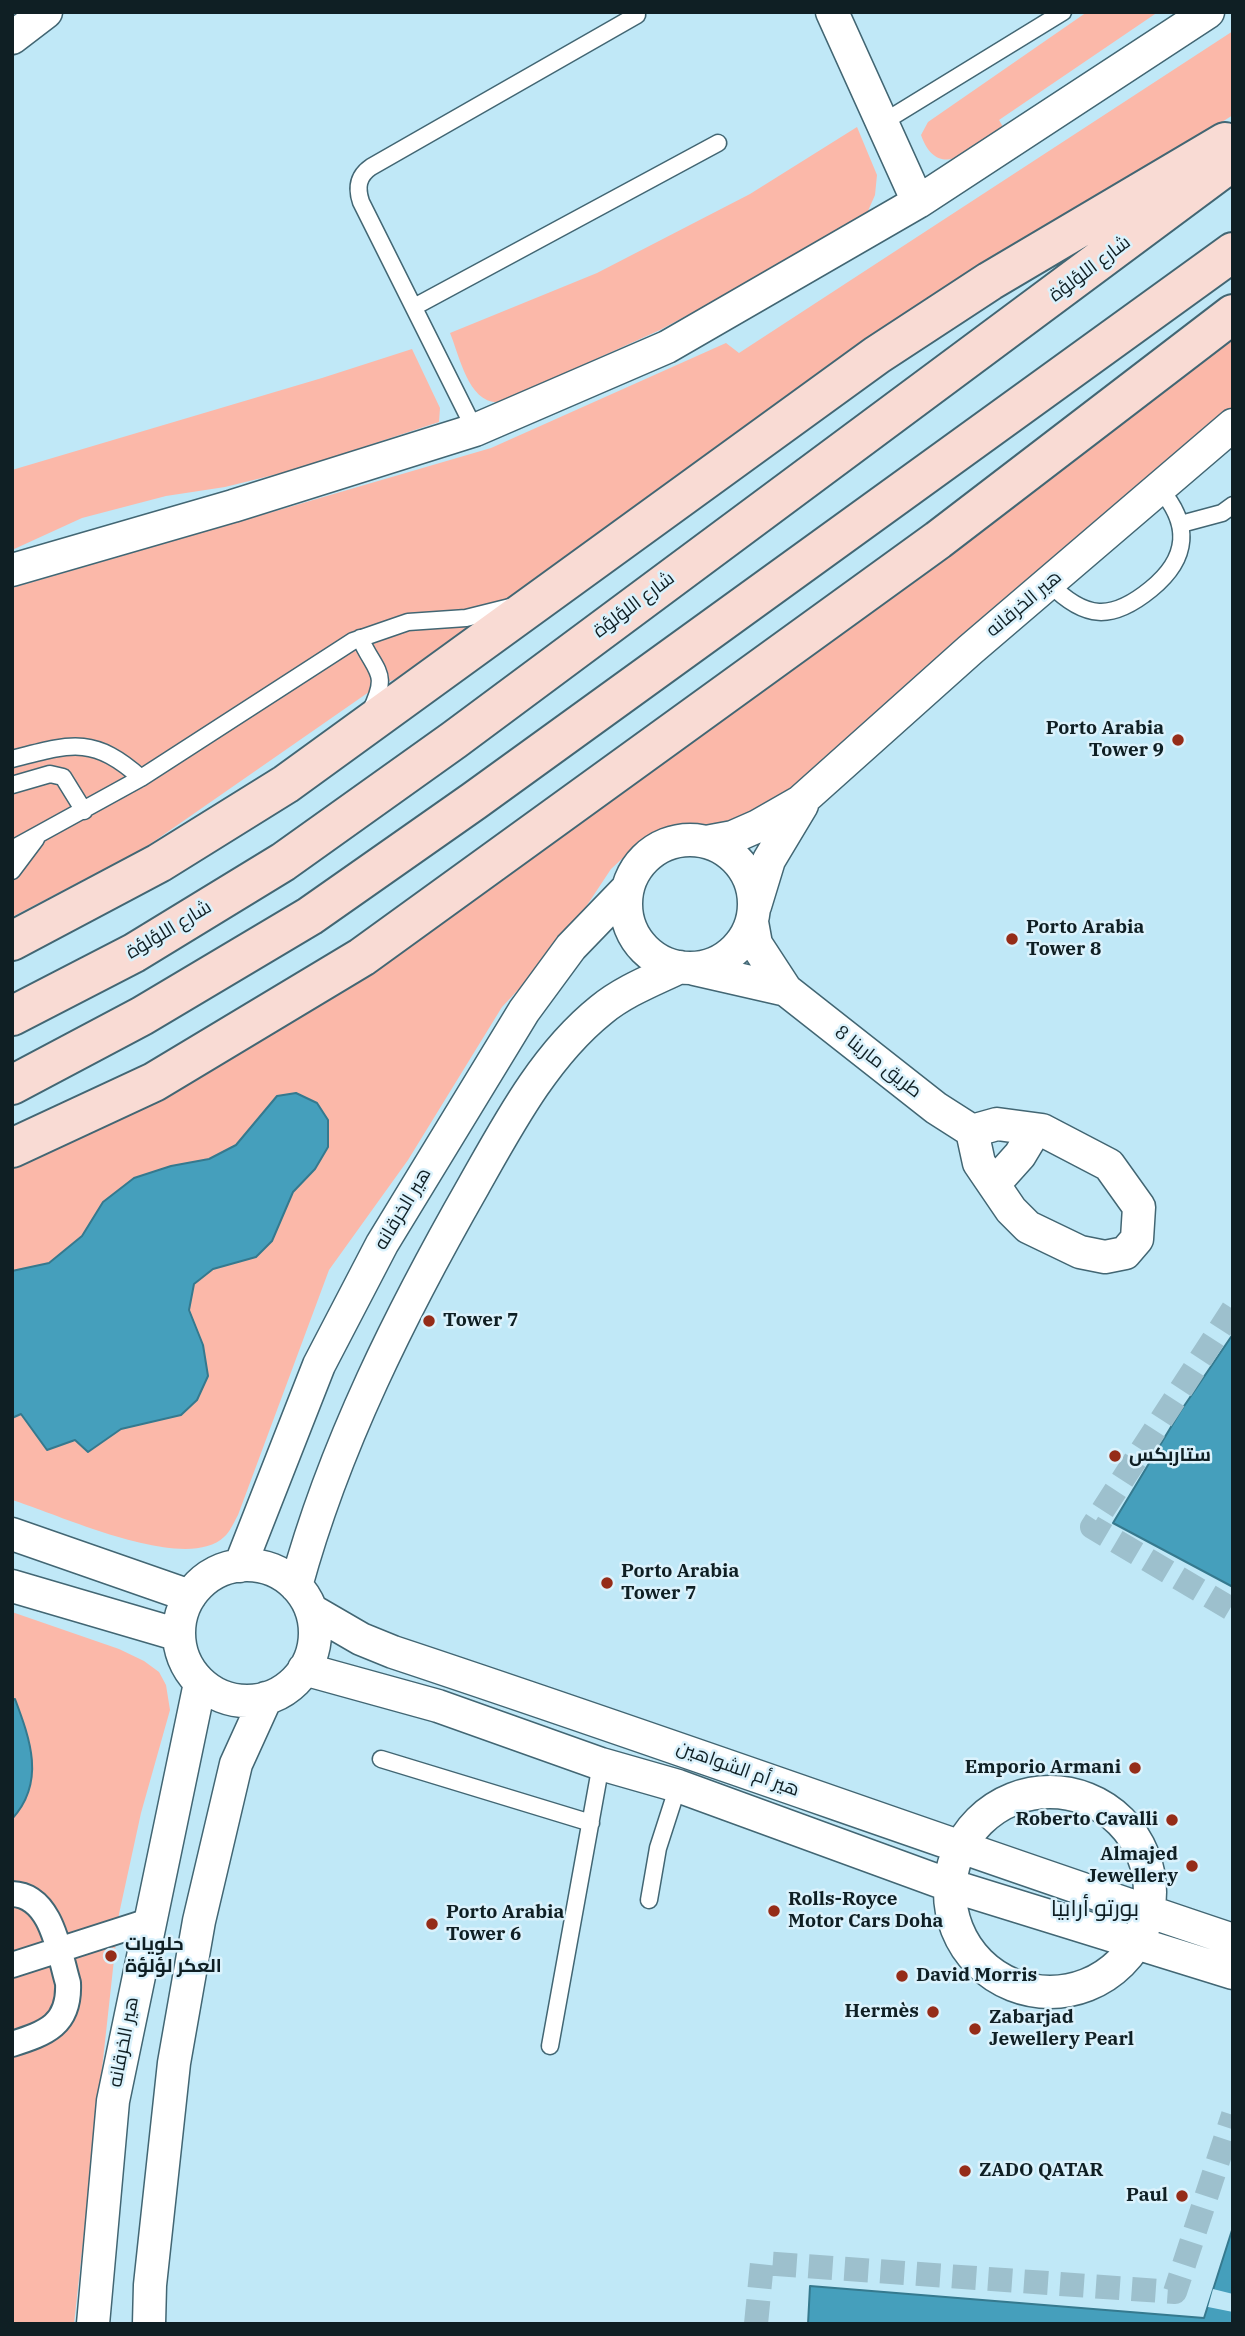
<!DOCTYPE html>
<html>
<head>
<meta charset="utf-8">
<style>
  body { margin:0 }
  #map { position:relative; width:1245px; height:2336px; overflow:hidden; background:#c0e8f7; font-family:"IBM Plex Serif",serif }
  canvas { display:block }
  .frame { position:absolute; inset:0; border:14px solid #0f1f24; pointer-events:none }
</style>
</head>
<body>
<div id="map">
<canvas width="1245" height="2336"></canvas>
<div class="frame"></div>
</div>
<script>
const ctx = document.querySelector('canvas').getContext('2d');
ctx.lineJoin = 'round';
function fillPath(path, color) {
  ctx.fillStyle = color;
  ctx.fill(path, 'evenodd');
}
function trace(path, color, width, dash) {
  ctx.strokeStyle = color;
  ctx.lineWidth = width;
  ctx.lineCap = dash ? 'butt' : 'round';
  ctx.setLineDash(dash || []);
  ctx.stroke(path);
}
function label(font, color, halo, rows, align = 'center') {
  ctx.font = font + ' "IBM Plex Serif",Cairo,serif';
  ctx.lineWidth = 5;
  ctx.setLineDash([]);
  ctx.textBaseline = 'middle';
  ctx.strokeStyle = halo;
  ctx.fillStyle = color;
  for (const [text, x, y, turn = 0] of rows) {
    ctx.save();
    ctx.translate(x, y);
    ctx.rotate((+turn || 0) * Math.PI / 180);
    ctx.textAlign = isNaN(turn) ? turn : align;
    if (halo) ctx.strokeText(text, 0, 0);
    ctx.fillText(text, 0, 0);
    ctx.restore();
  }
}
fillPath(new Path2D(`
  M 1087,12 L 1158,12 L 999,120 L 1003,127 C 976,146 939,185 921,135 L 928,122 Z
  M 1233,31 L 1233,115 L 973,280 L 399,678 L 379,685 L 143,849 L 12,917 L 12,588 L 491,448 L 726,343 L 739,353 Z
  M 857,127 L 877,175 L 875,195 L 868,211 L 827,240 L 660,330 L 501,402 C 469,406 460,357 450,333 L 597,273 L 750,194 Z
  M 1233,333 L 1233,410 L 796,791 L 737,826 L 675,830 L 641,841 L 611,869 L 562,943 L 502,1007 L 408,1160 L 329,1270 L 238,1515 C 234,1522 230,1532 224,1537 C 185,1574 58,1514 12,1500 L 12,1163 L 112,1118 Z
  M 412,349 L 440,408 L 439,422 L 294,470 L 225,487 L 166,496 L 82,518 L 12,550 L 12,470 L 322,378 Z
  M 12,1612 L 119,1649 L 144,1661 L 159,1672 L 166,1685 L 170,1710 L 141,1813 L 119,1914 L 74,2324 L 12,2324 Z`), '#fbb8a9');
const water = new Path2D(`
  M 296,1093 L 317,1103 L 328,1120 L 328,1147 L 315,1169 L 293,1192 L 272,1241 L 256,1257 L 213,1269 L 194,1284 L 189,1310 L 203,1345 L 208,1376 L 197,1400 L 181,1415 L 121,1429 L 88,1452 L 75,1440 L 47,1450 L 21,1414 L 12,1418 L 12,1271 L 49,1263 L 82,1236 L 103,1202 L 134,1178 L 171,1166 L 209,1159 L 236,1145 L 277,1096 Z
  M 1233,1334 L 1233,1587 L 1113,1523 L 1180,1412 Z
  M 15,1699 C 30,1739 46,1782 12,1819 L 12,1700 Z
  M 1233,2227 L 1233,2324 L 808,2324 L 810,2286 L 1204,2318 Z`);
fillPath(water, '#459fbc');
trace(water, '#35798e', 2);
fillPath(new Path2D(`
  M 1213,2289 L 1233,2294 L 1233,2312 L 1208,2307 Z`), '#c0e8f7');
trace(new Path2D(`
  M 1233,1309 L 1092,1527 L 1233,1610
  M 756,2324 L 762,2263 L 1175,2292 L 1233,2115`), '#9dc0cd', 24, [24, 12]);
const service = new Path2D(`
  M 882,123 L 1063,12
  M 414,307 L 718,143
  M 475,430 L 361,202 C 356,187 358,176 371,167 L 637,15
  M 1181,524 L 1222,513 L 1233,505
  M 1049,583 C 1085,620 1112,621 1151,589 C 1189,558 1191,524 1159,488
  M 360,638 C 376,674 390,671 370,712
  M 12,759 C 70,744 93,735 141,778
  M 12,785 L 50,774 L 63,777 L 84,811
  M 12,849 L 141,778 L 353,641 L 408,622 L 466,618 L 510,607
  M 12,871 L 36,839
  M 381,1759 L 591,1823
  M 649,1900 L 658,1848 L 678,1786
  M 550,2046 L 601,1764`);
const pedestrian = new Path2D(`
  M 12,1894 C 52,1895 59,1953 68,1983 C 70,2025 46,2033 12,2044
  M 12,1965 L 149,1921`);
const minor = new Path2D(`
  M 832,12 L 918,202
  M 12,38 L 46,12
  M 12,570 L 233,506 L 475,430 L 667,347 L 918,202 L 1208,12
  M626 904a64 64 0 1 1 128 0a64 64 0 1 1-128 0Z
  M 706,842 L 733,837 L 758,826 L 800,802 L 970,650 L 1233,425
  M 755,906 L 769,860 L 802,805
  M 752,922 L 756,944 L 786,990 L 936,1108 L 972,1131
  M 694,969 L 786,990
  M 997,1124 L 1042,1130 L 1109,1165 L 1139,1207 L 1137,1239 L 1125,1253 L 1105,1257 L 1080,1252 L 1028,1227 L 1011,1210 L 979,1163 L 972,1131 Z
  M 994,1184 L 1020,1155 L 1035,1130
  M 12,1534 L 190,1596
  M179 1633a68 68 0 1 1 136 0a68 68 0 1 1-136 0Z
  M 240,1566 L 319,1365 L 382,1244 L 524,1011 L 571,947 L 628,888
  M 12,1586 L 179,1635
  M 296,1586 C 334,1446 402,1311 474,1185 C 509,1123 545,1055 601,1010 C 624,991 653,980 680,967
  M 311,1610 L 361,1639 L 393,1652 C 674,1745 952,1846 1233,1940
  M 304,1669 L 438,1706 L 601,1764 L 678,1786 L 949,1885 L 1233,1973
  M950 1892a100 100 0 1 1 200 0a100 100 0 1 1-200 0Z
  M 93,2324 L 113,2101 L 200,1683
  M 149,2324 L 150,2285 L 174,2063 L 199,1921 L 236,1764 L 266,1698`);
const secondary = new Path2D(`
  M 12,941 L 159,863 L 286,784 L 877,355 L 990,281 L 1225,142
  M 12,1016 L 134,953 L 283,862 L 454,740 L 1233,161
  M 12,1085 L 142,1016 L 310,916 L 474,801 L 1233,252
  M 12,1148 L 154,1082 L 362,957 L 938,540 L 1233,314`);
trace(service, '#426673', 19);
trace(pedestrian, '#426673', 28);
trace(minor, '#426673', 35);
trace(secondary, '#426673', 42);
trace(service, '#fff', 16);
trace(pedestrian, '#fff', 24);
trace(minor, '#fff', 32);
trace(secondary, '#f9dbd4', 38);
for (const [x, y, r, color] of [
  [1178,740,7,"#952c18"],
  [1012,939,7,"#952c18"],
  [429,1321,7,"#952c18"],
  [1115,1456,7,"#952c18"],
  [607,1583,7,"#952c18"],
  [1135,1768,7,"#952c18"],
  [1172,1820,7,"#952c18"],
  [1192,1866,7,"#952c18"],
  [774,1911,7,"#952c18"],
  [432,1924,7,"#952c18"],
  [111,1956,7,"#952c18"],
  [902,1976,7,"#952c18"],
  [933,2012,7,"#952c18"],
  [975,2029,7,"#952c18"],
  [965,2171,7,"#952c18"],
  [1182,2196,7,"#952c18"]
]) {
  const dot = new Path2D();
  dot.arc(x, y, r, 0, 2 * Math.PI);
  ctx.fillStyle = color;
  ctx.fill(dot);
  trace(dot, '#dbf2fc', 2.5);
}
label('19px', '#0f1f24', '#dbf2fc', [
  ["شارع اللؤلؤة",1090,269,-37],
  ["هير الخرقانه",1024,604,-40],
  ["شارع اللؤلؤة",634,605,-37],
  ["شارع اللؤلؤة",169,930,-31],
  ["طريق مارينا 8",878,1062,38],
  ["هير الخرقانه",403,1209,-59],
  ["هير أم الشواهين",738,1769,20],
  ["هير الخرقانه",124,2042,-79]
]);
label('bold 19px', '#0f1f24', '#dbf2fc', [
  ["Porto Arabia",1164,729,"right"],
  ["Tower 9",1164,751,"right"],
  ["Porto Arabia",1026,928],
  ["Tower 8",1026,950],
  ["Tower 7",443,1321],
  ["ستاربكس",1129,1456],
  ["Porto Arabia",621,1572],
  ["Tower 7",621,1594],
  ["Emporio Armani",1121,1768,"right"],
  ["Roberto Cavalli",1158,1820,"right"],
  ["Almajed",1178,1855,"right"],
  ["Jewellery",1178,1877,"right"],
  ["Rolls-Royce",788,1900],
  ["Motor Cars Doha",788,1922],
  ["Porto Arabia",446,1913],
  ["Tower 6",446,1935],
  ["حلويات",125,1945],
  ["العكر لؤلؤة",125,1967],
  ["David Morris",916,1976],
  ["Hermès",919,2012,"right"],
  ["Zabarjad",989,2018],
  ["Jewellery Pearl",989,2040],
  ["ZADO QATAR",979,2171],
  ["Paul",1168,2196,"right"]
], 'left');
label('23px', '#0f1f24', '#dbf2fc', [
  ["بورتو أرابيا",1095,1909]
]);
</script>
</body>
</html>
